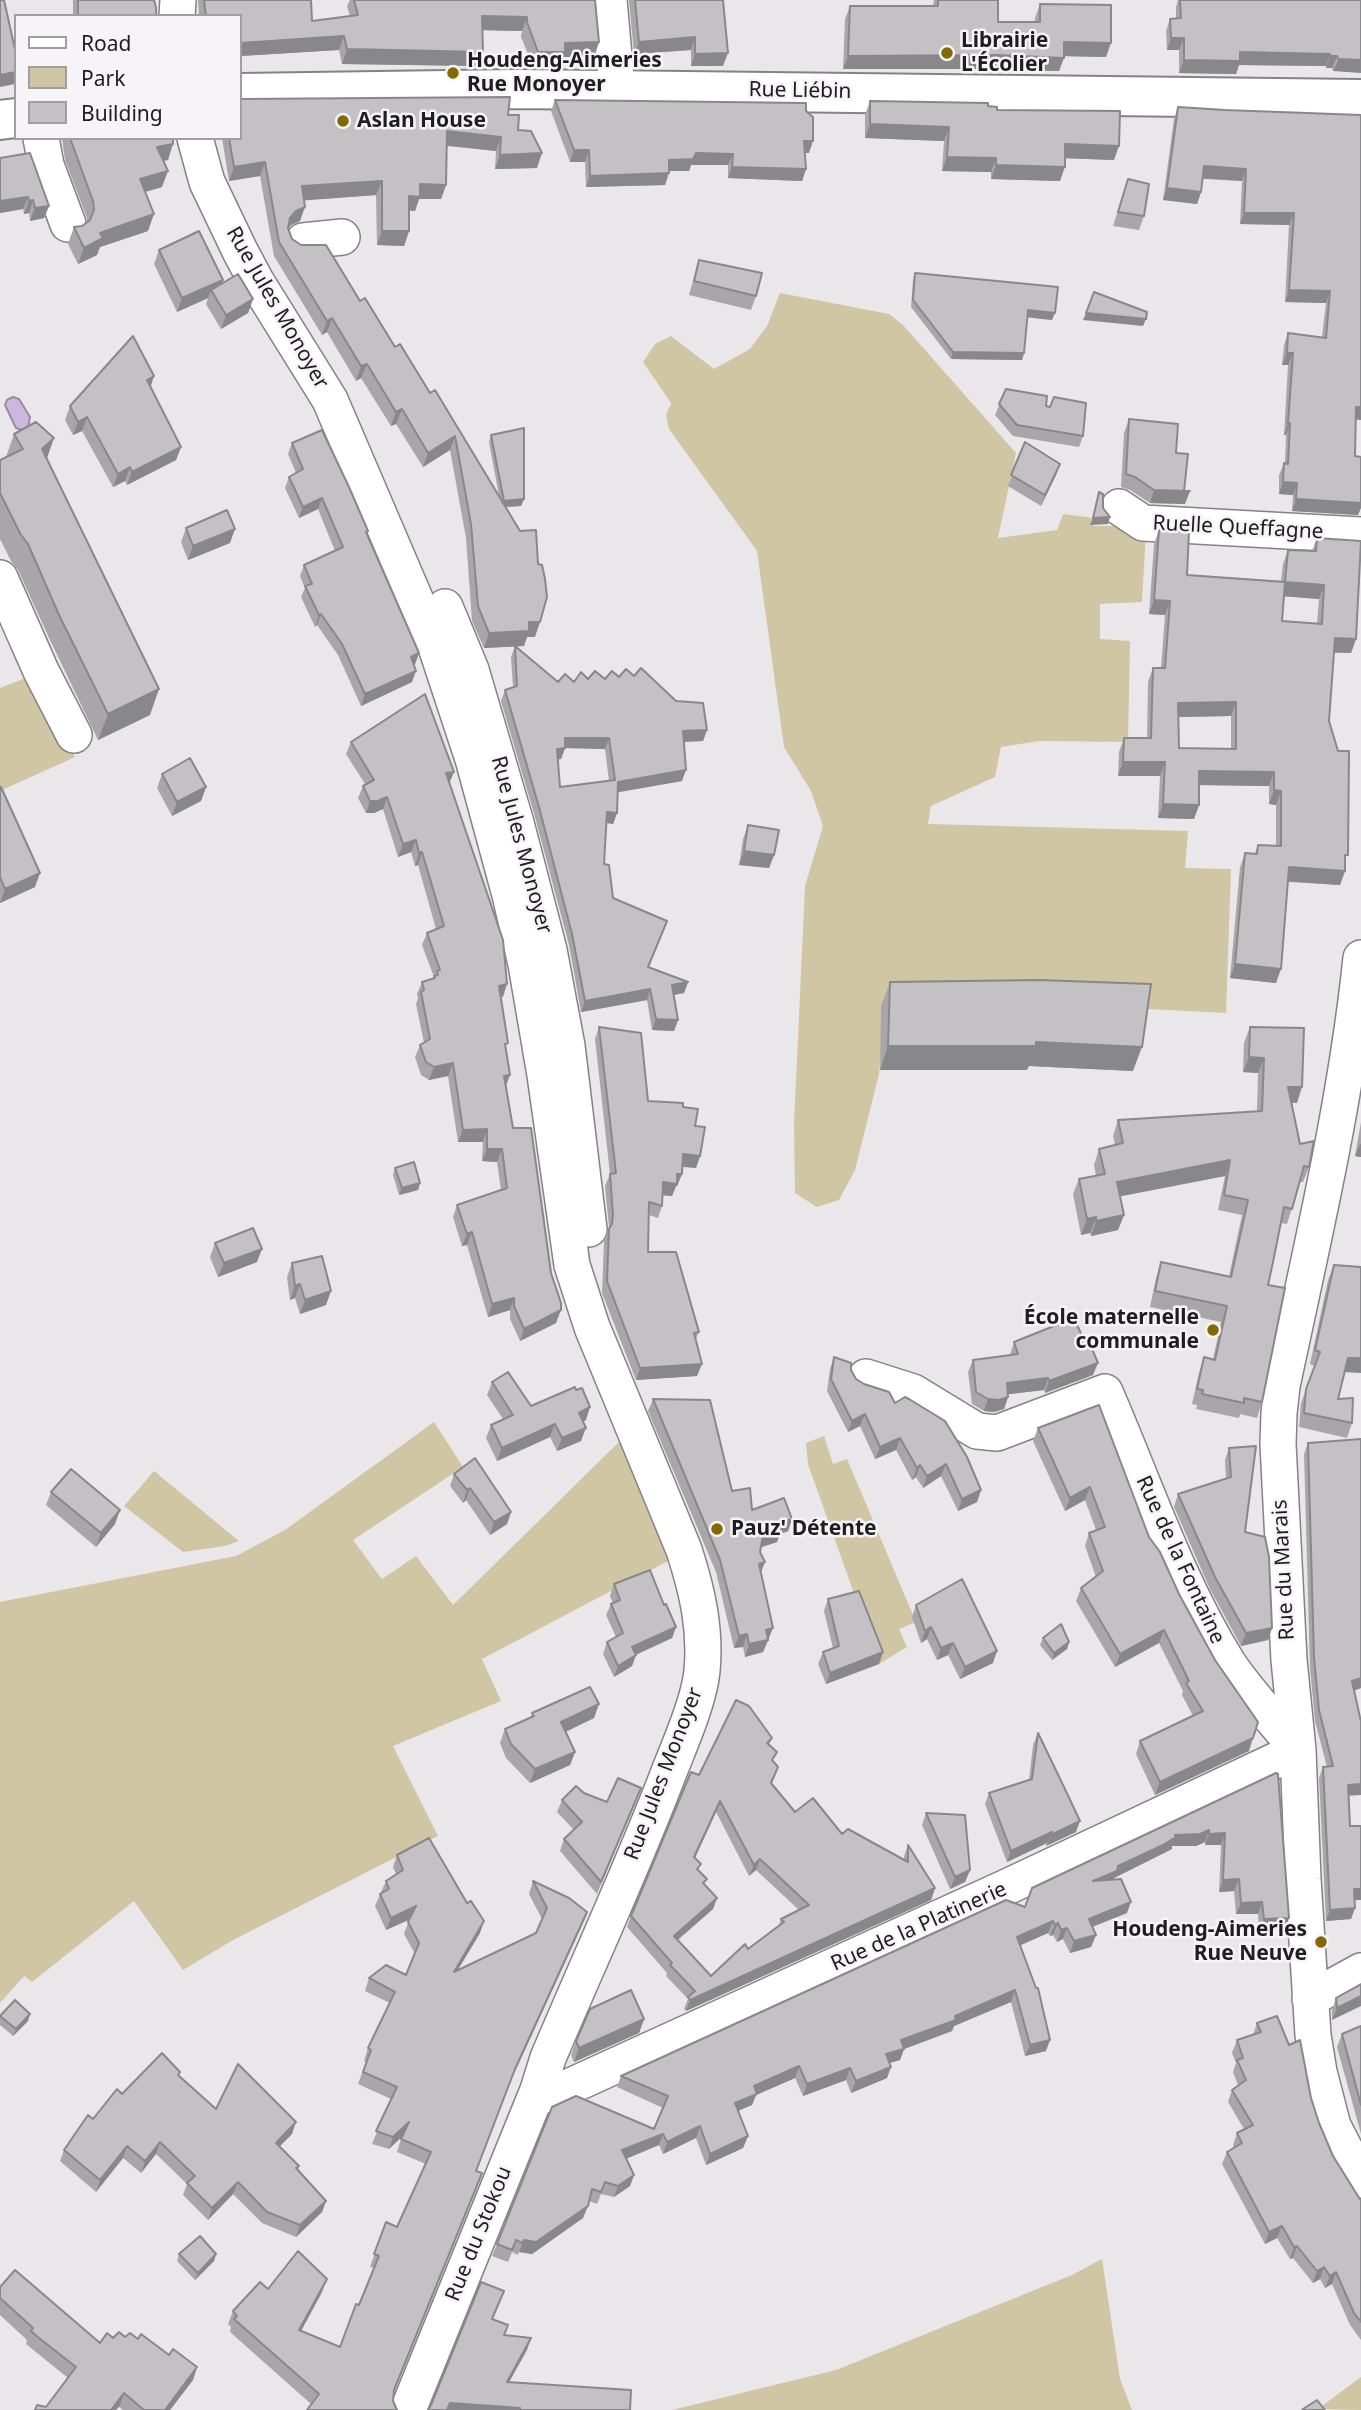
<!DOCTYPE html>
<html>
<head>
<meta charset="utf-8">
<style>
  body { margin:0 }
  #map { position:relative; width:1361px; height:2410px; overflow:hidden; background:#e9e7ea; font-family:"Noto Sans",sans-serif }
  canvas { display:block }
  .legend { position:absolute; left:14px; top:14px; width:228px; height:126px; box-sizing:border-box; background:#f6f4f7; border:2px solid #a09ea1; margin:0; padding:9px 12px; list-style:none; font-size:21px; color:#1f1e1f }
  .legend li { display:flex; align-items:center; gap:14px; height:35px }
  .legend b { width:35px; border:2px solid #a09ea1 }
</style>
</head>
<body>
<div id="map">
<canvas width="1361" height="2410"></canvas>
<ul class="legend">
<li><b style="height:9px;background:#fff"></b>Road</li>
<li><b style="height:19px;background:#d1c6a3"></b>Park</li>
<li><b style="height:19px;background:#c3c1c4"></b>Building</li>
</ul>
</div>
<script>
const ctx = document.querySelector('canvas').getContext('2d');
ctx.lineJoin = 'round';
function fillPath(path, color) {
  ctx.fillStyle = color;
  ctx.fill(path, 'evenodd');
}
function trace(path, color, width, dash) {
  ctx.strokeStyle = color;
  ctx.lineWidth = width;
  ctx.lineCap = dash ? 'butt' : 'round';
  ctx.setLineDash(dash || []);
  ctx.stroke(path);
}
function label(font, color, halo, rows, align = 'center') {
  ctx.font = font + ' "Noto Sans",sans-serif';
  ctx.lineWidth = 5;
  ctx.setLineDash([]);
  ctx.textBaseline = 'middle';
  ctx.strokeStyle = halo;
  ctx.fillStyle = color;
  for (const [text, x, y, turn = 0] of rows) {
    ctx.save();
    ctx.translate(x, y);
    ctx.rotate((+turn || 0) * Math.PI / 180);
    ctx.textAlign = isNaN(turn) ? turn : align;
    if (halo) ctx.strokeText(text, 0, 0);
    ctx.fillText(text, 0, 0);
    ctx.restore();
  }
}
fillPath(new Path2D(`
  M 780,293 L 889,314 L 903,325 L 1016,453 L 998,538 L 1057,530 L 1063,514 L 1094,518 L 1093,526 L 1116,526 L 1146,532 L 1142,602 L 1100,604 L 1100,639 L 1130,641 L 1128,742 L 1039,741 L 1001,747 L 995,777 L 931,806 L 928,824 L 1188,831 L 1185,868 L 1231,869 L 1226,1013 L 1147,1009 L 885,1010 L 879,1074 L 855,1170 L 839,1200 L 817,1207 L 795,1193 L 794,1124 L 805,886 L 823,826 L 811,791 L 784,747 L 757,551 L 669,429 L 666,415 L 671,403 L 643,362 L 655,344 L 671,336 L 714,369 L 750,349 L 767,326 Z
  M 28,677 L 75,757 L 0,791 L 0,688 Z
  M 434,1422 L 463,1467 L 353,1540 L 382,1579 L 416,1556 L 453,1605 L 620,1441 L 670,1560 L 482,1659 L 501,1701 L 393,1746 L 438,1836 L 233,1940 L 183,1970 L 134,1901 L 32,1982 L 24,1976 L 0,2003 L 0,1602 L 236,1556 L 285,1530 Z
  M 824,1436 L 833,1464 L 847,1459 L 916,1622 L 899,1629 L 907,1647 L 879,1664 L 808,1464 L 806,1443 Z
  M 154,1471 L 239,1541 L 225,1546 L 183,1552 L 124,1506 Z
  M 1102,2259 L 1120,2379 L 1132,2410 L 672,2410 L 836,2370 L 1072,2275 Z
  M 1361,2377 L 1361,2410 L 1318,2409 Z`), '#d1c6a3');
const water = new Path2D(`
  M 13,397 L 19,399 L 30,417 L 28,428 L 22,430 L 16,428 L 5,405 L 7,400 Z`);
fillPath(water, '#ceb7dc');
trace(water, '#9a89a3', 2);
const minor = new Path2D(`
  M 609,0 L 617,89
  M 177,16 L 178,0
  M 41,138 L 46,165 L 68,224
  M 195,138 L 207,182 L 240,251 L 256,281 L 330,400 L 437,650 L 473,759 L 510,895 L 526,964 L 545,1075 L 572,1265 L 592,1327 L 684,1550 C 697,1590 706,1628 702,1671 C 699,1701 680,1744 669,1772 C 632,1869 588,1963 548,2058 L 538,2090 L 408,2410
  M 303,241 L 342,237
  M 1119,507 L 1143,523 L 1361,535
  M 0,578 L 41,671 L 74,735
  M 445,607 L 471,670 L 516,823 L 549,950 L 567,1046 L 589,1229
  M 1361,958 C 1346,1103 1312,1244 1282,1386 L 1279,1413 L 1278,1444 L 1289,1660 L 1298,1750 L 1303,1879 L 1313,2035 L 1319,2072 L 1333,2126 L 1361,2180
  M 866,1377 L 913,1392 L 977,1431 L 997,1433 L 1105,1392 C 1144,1482 1176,1579 1228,1663 C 1248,1693 1275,1721 1298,1750
  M 1310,1999 L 1361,1971
  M 538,2090 L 551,2095 L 1009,1886 L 1298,1750`);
const major = new Path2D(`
  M 240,93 L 516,89 L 1361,99
  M 0,120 L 16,118`);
trace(minor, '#838284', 38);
trace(major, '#838284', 42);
trace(minor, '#fff', 35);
trace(major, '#fff', 38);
fillPath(new Path2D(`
  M 73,0 L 154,0 L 156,16 L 73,16 Z
  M 198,0 L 311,0 L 312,21 L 350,16 L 347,6 L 350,0 L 595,0 L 599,42 L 594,57 L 563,57 L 560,66 L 533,66 L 521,37 L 522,31 L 482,30 L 483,52 L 478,66 L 342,64 L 339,50 L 240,56 L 240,16 L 199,16 Z
  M 629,0 L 723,0 L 723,66 L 691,66 L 691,50 L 634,54 Z
  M 934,0 L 998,0 L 998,22 L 1035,22 L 1035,18 L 1040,4 L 1106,57 L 1064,56 L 1059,71 L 993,69 L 843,69 L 845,19 L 850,6 L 933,6 Z
  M 1178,0 L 1361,0 L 1333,71 L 1332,68 L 1326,68 L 1326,66 L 1239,65 L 1236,74 L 1179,73 L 1179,50 L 1167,50 L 1166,31 L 1170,19 L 1176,18 L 1176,7 Z
  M 555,100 L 809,153 L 805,153 L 806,169 L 802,181 L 728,178 L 728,165 L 691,165 L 689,171 L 669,171 L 665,185 L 586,187 L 585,162 L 570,162 L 551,111 Z
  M 870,101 L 988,106 L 1114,160 L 1065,158 L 1060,181 L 991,179 L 991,172 L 942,171 L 944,141 L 865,138 L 865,115 Z
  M 1178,107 L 1225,110 L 1361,115 L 1361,420 L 1356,419 L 1355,456 L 1358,515 L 1292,511 L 1293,495 L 1279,494 L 1279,475 L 1284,463 L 1285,463 L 1286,435 L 1284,435 L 1288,365 L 1282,365 L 1284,345 L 1288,333 L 1322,337 L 1326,303 L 1285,302 L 1289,225 L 1240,224 L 1242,181 L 1203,179 L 1201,192 L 1197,204 L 1163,200 L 1174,119 Z
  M 508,115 L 537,168 L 495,169 L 496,151 L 447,146 L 446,185 L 441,199 L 419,199 L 415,211 L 409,210 L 409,231 L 404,246 L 377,245 L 376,195 L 304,200 L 300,221 L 291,225 L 288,228 L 292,239 L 360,301 L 430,393 L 499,496 L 489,442 L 491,435 L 524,499 L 521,506 L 506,507 L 535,637 L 527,637 L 524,646 L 484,648 L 472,621 L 466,538 L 450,450 L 423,467 L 396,424 L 391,426 L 361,378 L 356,381 L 327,332 L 322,335 L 274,256 L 260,176 L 229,181 L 222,138 L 240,138 Z
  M 62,138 L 173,138 L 168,160 L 163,161 L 162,187 L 145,192 L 148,231 L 100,247 L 97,255 L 78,264 L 68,244 L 74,227 L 82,226 L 87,222 L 87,218 L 65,160 Z
  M 0,158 L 49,206 L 44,218 L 30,221 L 29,213 L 24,214 L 23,209 L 0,213 Z
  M 1128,179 L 1144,216 L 1139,230 L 1113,226 Z
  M 159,250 L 223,280 L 221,284 L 253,299 L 248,313 L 221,329 L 206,304 L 208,298 L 177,312 L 154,264 Z
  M 699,260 L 756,296 L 751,310 L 689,295 Z
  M 915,273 L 1052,320 L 1027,317 L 1024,353 L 1022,360 L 951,359 L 911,307 L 913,280 Z
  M 150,387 L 181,447 L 176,460 L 127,485 L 125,481 L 113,487 L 82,431 L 73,435 L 65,420 L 70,406 Z
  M 1006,389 L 1046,406 L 1083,436 L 1079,447 L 1013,436 L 995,415 Z
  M 1129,419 L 1176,453 L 1184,491 L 1185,504 L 1150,503 L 1130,490 L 1121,487 L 1124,433 Z
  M 14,434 L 47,458 L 150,715 L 98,740 L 50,640 L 18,570 L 11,561 L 0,539 L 0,460 L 6,457 Z
  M 1025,442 L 1060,464 L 1056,475 L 1041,506 L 1008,486 Z
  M 292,443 L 368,531 L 367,534 L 419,653 L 415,664 L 414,665 L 412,682 L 361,706 L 338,655 L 317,625 L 315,627 L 301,597 L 305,588 L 300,576 L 304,565 L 335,551 L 318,509 L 299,518 L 285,488 L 289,477 L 296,473 L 288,454 Z
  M 186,528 L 230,543 L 188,560 L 181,542 Z
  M 1159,530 L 1187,575 L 1281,581 L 1283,564 L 1288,550 L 1312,551 L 1317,538 L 1356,639 L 1351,653 L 1334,653 L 1329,721 L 1345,863 L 1345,871 L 1340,885 L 1288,882 L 1276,983 L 1230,978 L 1240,867 L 1245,853 L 1255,853 L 1258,845 L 1276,846 L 1276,805 L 1269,804 L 1269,786 L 1199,785 L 1199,805 L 1194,819 L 1158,818 L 1160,776 L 1118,776 L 1119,752 L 1124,738 L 1147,738 L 1148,682 L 1153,668 L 1161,668 L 1165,615 L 1149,614 L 1154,544 ZM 1284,596 L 1319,599 L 1317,624 L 1282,621 ZM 1231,716 L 1231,749 L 1179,748 L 1179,717 Z
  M 515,646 L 558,682 L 634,676 L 707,730 L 703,741 L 683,742 L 682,781 L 618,792 L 617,813 L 613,824 L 606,823 L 604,864 L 613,898 L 649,967 L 688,982 L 684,993 L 673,995 L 678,1020 L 674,1031 L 652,1030 L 647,1000 L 581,1012 L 569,945 L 535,817 L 501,701 L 505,690 L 513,687 L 511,657 ZM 565,748 L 605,749 L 609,781 L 560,787 L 558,759 L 561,759 Z
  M 351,742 L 449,784 L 503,997 L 501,997 L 506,1050 L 510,1075 L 505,1087 L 513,1128 L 556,1323 L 520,1341 L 510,1319 L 510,1310 L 488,1317 L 467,1245 L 462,1246 L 453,1217 L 457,1205 L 501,1190 L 497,1162 L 482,1161 L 483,1142 L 458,1142 L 448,1076 L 429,1080 L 421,1075 L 415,1057 L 420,1045 L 424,1043 L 416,1004 L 418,998 L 417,994 L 422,982 L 433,978 L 434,977 L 422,945 L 427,933 L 436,929 L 418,865 L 415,866 L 411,852 L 398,857 L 383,809 L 374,813 L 366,813 L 358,798 L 363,786 L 365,784 L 346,754 Z
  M 162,774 L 206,787 L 201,801 L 172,816 L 157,788 Z
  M 0,787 L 35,887 L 0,903 Z
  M 748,825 L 774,855 L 769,868 L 739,865 L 743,839 Z
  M 890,982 L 1133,1071 L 1029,1066 L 1027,1070 L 880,1070 L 881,1006 Z
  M 599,1027 L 648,1101 L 683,1107 L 695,1126 L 700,1156 L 696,1168 L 682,1167 L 682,1174 L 677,1186 L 676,1186 L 672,1196 L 662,1195 L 662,1206 L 658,1218 L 649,1215 L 648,1252 L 699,1332 L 696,1339 L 697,1376 L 636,1380 L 602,1293 L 604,1241 L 609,1227 L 605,1186 L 610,1174 L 595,1039 Z
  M 1250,1027 L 1297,1103 L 1292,1102 L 1300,1144 L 1309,1167 L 1303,1182 L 1300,1182 L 1287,1224 L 1281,1223 L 1268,1285 L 1262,1402 L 1257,1418 L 1240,1414 L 1239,1418 L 1196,1409 L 1197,1405 L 1192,1404 L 1199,1373 L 1204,1357 L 1213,1359 L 1221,1322 L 1150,1307 L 1156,1278 L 1161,1262 L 1229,1276 L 1242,1215 L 1218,1210 L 1225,1176 L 1120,1196 L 1124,1215 L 1118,1230 L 1091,1236 L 1090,1233 L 1081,1235 L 1073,1194 L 1079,1179 L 1096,1176 L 1094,1165 L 1099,1149 L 1115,1145 L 1113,1136 L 1118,1120 L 1257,1112 L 1258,1073 L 1243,1072 L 1244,1043 Z
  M 1361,1122 L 1361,1157 L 1355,1156 Z
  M 395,1168 L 420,1183 L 418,1190 L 399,1195 L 393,1175 Z
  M 215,1243 L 257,1262 L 218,1277 L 210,1257 Z
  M 292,1263 L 326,1305 L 300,1314 L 295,1298 L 290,1300 L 287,1277 Z
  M 1334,1265 L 1344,1372 L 1338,1399 L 1352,1423 L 1347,1438 L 1299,1427 L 1301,1403 L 1315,1366 L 1310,1364 L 1328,1280 Z
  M 1014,1342 L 1093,1375 L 1045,1393 L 1044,1390 L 1008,1394 L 1008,1397 L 1004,1409 L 994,1412 L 984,1411 L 972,1404 L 968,1372 L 973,1360 L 1010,1355 Z
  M 834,1357 L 851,1370 L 856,1379 L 895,1403 L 981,1490 L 977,1502 L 958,1511 L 941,1476 L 923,1488 L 916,1477 L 912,1480 L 896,1450 L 875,1459 L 860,1426 L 848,1432 L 827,1391 L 830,1369 Z
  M 492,1382 L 531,1406 L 586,1420 L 583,1422 L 581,1441 L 557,1451 L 550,1437 L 497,1461 L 486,1438 L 491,1425 L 503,1419 L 487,1395 Z
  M 653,1399 L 732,1491 L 752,1510 L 792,1519 L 788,1531 L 780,1534 L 777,1542 L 761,1547 L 761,1573 L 769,1641 L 768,1641 L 763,1652 L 745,1657 L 743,1647 L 734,1648 L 716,1572 L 648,1411 Z
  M 1038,1428 L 1149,1537 L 1249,1751 L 1155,1795 L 1136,1754 L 1140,1741 L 1193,1716 L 1182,1695 L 1183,1691 L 1159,1643 L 1115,1667 L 1076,1601 L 1081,1588 L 1096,1577 L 1085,1546 L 1089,1533 L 1096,1530 L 1085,1500 L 1065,1511 L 1033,1441 Z
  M 1308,1443 L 1361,1688 L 1354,1691 L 1348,1796 L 1350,1826 L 1361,1900 L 1355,1900 L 1355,1908 L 1351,1919 L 1326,1921 L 1319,1778 L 1323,1767 L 1327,1767 L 1315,1721 L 1310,1668 L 1304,1454 Z
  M 1229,1448 L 1245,1532 L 1272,1628 L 1268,1640 L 1241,1646 L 1210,1589 L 1174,1507 L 1178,1494 L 1226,1479 L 1225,1460 Z
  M 454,1474 L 511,1512 L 507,1524 L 490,1535 L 466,1500 L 463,1503 L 450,1486 Z
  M 51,1492 L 115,1524 L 96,1547 L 46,1505 Z
  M 614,1584 L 664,1605 L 676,1627 L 672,1638 L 636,1655 L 632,1666 L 614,1677 L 603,1654 L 607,1642 L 616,1637 L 606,1615 L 611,1604 L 613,1603 L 610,1596 Z
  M 828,1599 L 883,1652 L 879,1664 L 826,1684 L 818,1664 L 823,1652 L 833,1648 L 824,1611 Z
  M 916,1605 L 993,1663 L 960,1679 L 948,1655 L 937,1660 L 927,1639 L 921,1643 L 912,1617 Z
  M 1043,1638 L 1069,1642 L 1067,1649 L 1052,1660 L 1040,1645 Z
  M 532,1713 L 594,1718 L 566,1732 L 575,1752 L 570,1765 L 530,1783 L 506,1758 L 500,1743 L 505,1729 L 531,1717 Z
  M 1038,1733 L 1076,1832 L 1046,1846 L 1047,1843 L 1007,1862 L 985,1804 L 989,1793 L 1029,1780 L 1033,1745 Z
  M 772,1738 L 769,1745 L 773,1762 L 771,1784 L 795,1812 L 904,1860 L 904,1856 L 908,1845 L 935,1888 L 931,1900 L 686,2011 L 684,2009 L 688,1999 L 666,1976 L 667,1973 L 627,1927 L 631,1916 L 699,1775 ZM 716,1812 L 749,1876 L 756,1870 L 799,1910 L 781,1919 L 779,1925 L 711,1976 L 678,1940 L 713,1909 L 717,1898 L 705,1885 L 699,1871 L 695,1858 Z
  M 1276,1773 L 1289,1918 L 1284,1929 L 1259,1931 L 1258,1914 L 1236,1914 L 1234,1891 L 1219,1892 L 1221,1845 L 1205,1845 L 1205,1842 L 1196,1846 L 1172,1846 L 1172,1849 L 1114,1878 L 1114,1880 L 1127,1913 L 1092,1927 L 1096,1935 L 1091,1947 L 1070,1953 L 1063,1939 L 1057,1942 L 1053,1935 L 1050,1936 L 1048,1933 L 1020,1945 L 1046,2051 L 1025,2056 L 1011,2002 L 954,2026 L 952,2031 L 904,2049 L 900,2060 L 890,2063 L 887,2078 L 851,2093 L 846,2080 L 803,2096 L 795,2078 L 756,2095 L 752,2105 L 738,2111 L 748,2136 L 743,2148 L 706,2165 L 696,2138 L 663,2154 L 659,2145 L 626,2159 L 634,2175 L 630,2186 L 614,2197 L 601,2194 L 597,2204 L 589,2201 L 583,2218 L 532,2254 L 519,2252 L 518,2255 L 512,2252 L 508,2262 L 492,2256 L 497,2244 L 654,2129 L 663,2108 L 617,2087 L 621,2076 L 1025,1907 Z
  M 584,1793 L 607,1802 L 637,1799 L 597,1894 L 560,1851 L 564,1839 L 574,1830 L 557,1812 L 562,1800 Z
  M 926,1813 L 970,1870 L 965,1882 L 950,1889 L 922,1825 Z
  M 397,1855 L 480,1933 L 458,1970 L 536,1933 L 542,1919 L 529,1894 L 533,1881 L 587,1912 L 582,1925 L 510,2082 L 476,2171 L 311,2404 L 230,2332 L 231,2327 L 228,2324 L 233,2311 L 268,2289 L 322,2292 L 301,2331 L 340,2347 L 374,2268 L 370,2267 L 386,2222 L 397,2227 L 426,2164 L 397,2152 L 402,2136 L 389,2149 L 372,2144 L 391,2099 L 358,2084 L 366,2062 L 364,2061 L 368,2048 L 390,2003 L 365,1991 L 369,1978 L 406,1975 L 415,1954 L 404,1934 L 409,1920 L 386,1930 L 375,1906 L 386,1881 L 396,1874 L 393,1867 Z
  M 1361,1984 L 1332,2020 L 1332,2010 L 1336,1998 Z
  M 0,2016 L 28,2021 L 13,2036 L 0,2025 Z
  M 644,2019 L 639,2033 L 574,2062 L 571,2055 L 576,2041 Z
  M 1257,2023 L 1311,2098 L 1319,2123 L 1333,2156 L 1361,2201 L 1361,2340 L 1350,2325 L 1332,2284 L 1325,2288 L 1320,2279 L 1313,2283 L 1293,2258 L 1290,2259 L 1277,2238 L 1265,2244 L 1222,2164 L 1227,2152 L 1234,2148 L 1233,2145 L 1237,2133 L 1244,2129 L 1228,2102 L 1232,2090 L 1238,2085 L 1233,2072 L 1236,2063 L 1232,2053 L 1237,2040 L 1253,2035 Z
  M 1361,2026 L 1361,2134 L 1337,2047 L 1342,2034 Z
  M 179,2076 L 216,2109 L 292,2134 L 280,2146 L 299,2166 L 298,2169 L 326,2201 L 322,2212 L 296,2237 L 262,2223 L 233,2194 L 208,2220 L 183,2195 L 187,2184 L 156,2154 L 141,2173 L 123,2158 L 96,2192 L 60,2161 L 64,2150 L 93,2119 L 122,2094 Z
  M 179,2254 L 216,2254 L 214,2261 L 195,2280 L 177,2261 Z
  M 0,2287 L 100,2343 L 113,2338 L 125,2337 L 138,2339 L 169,2355 L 197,2367 L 193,2380 L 170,2410 L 123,2410 L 119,2407 L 46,2407 L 68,2378 L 26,2344 L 27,2340 L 0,2315 Z`), '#a8a6a9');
fillPath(new Path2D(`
  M 482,16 L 527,17 L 522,31 L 476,30 Z
  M 344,36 L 339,50 L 240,56 L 240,43 Z
  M 695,37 L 691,50 L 634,54 L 639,42 Z
  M 1171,38 L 1184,38 L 1179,50 L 1167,50 Z
  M 599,42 L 594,57 L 563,57 L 560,66 L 533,66 L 538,52 L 565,43 Z
  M 1064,42 L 1111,43 L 1106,57 L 1059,56 Z
  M 347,49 L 483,52 L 478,66 L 342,64 Z
  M 1240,52 L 1330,54 L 1326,66 L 1239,65 L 1236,74 L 1179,73 L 1184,60 Z
  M 728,53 L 723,66 L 691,66 L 695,54 Z
  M 998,55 L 1064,58 L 1059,71 L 993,69 L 843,69 L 848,56 Z
  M 1330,56 L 1337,56 L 1332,68 L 1326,68 Z
  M 1338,59 L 1361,60 L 1361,73 L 1333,71 Z
  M 16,72 L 15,84 L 0,87 L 0,75 Z
  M 870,124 L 949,127 L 944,141 L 865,138 Z
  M 447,131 L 501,137 L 496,151 L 442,145 Z
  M 804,141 L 813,141 L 809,153 L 800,153 Z
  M 173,144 L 168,160 L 151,163 L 157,147 Z
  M 1065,144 L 1119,146 L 1114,160 L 1060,158 Z
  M 574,150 L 589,150 L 585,162 L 570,162 Z
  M 542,153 L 537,168 L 495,169 L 500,155 Z
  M 696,153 L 733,154 L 728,165 L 691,165 Z
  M 947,157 L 996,158 L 991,172 L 942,171 Z
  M 693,159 L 689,171 L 665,171 L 669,160 Z
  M 265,162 L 260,176 L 229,181 L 234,167 Z
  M 996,165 L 1065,167 L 1060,181 L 991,179 Z
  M 1204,166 L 1246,169 L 1242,181 L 1200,178 Z
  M 732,167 L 806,169 L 802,181 L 728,178 Z
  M 168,171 L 162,187 L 134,195 L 140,179 Z
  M 669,173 L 665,185 L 586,187 L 590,176 Z
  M 382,181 L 376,195 L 297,201 L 302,186 Z
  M 420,184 L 446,185 L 441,199 L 419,199 L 415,211 L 404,210 L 409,196 Z
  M 1167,188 L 1201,192 L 1197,204 L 1163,200 Z
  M 28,197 L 23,209 L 0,213 L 0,201 Z
  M 33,200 L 29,213 L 24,214 L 29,201 Z
  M 49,206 L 44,218 L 30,221 L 35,208 Z
  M 305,207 L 300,221 L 291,225 L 285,232 L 290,218 L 296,211 Z
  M 1244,213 L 1294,213 L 1289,225 L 1240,224 Z
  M 154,214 L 148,231 L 100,247 L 97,255 L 78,264 L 84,248 L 100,233 Z
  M 382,231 L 409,231 L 404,246 L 377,245 Z
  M 223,280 L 218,294 L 211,290 L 208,298 L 177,312 L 182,298 Z
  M 1289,290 L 1330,291 L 1326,303 L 1285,302 Z
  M 253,299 L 248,313 L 221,329 L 226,315 Z
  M 1028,310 L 1055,313 L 1052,320 L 1025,317 Z
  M 1086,313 L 1146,319 L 1143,326 L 1083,320 Z
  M 332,318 L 327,332 L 322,335 L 327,321 Z
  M 953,352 L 1024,353 L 1022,360 L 951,359 Z
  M 1287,353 L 1293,353 L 1288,365 L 1282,365 Z
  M 367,364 L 361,378 L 356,381 L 361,366 Z
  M 154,376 L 150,389 L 147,380 Z
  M 1356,407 L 1361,407 L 1361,420 L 1352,419 Z
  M 402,409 L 396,424 L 391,426 L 396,412 Z
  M 87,417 L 82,431 L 73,435 L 78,422 Z
  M 1288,423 L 1290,423 L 1286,435 L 1284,435 Z
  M 455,436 L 450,450 L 423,467 L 428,453 Z
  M 54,438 L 45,464 L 42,449 Z
  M 181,447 L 176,460 L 127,485 L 132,472 Z
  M 1060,464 L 1056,475 L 1041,506 L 1045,495 Z
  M 130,467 L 125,481 L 113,487 L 118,474 Z
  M 1283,482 L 1297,483 L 1293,495 L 1279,494 Z
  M 1154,490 L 1190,491 L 1185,504 L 1150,503 Z
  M 322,498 L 318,509 L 299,518 L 303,507 Z
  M 524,499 L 521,506 L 501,507 L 504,501 Z
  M 1296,499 L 1361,503 L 1361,508 L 1358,515 L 1292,511 Z
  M 1110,517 L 1108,524 L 1090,525 L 1093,518 Z
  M 235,529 L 230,543 L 188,560 L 193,546 Z
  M 1285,582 L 1324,585 L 1319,599 L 1280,596 Z
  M 1154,600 L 1170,601 L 1165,615 L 1149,614 Z
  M 321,614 L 317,625 L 315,627 L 319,615 Z
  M 529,622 L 540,622 L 535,637 L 527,637 L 524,646 L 484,648 L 489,633 Z
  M 1335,638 L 1356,639 L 1351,653 L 1330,652 Z
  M 419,653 L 415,664 L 407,668 L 411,657 Z
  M 416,671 L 412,682 L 361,706 L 365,694 Z
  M 159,689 L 150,715 L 98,740 L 108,714 Z
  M 1236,702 L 1231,716 L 1173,717 L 1178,703 Z
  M 707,730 L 703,741 L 679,742 L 683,731 Z
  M 565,738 L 609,738 L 605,749 L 565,748 L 561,759 L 553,760 L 557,749 Z
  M 1123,762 L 1165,762 L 1160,776 L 1118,776 Z
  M 686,770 L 682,781 L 614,793 L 618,782 Z
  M 1199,771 L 1274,772 L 1269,786 L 1194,785 Z
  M 454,772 L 449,784 L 446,773 Z
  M 206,787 L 201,801 L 172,816 L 177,802 Z
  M 1274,790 L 1281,791 L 1276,805 L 1269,804 Z
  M 387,797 L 383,809 L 374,813 L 366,813 L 370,801 Z
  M 1163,804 L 1199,805 L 1194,819 L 1158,818 Z
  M 607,812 L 617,813 L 613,824 L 603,822 Z
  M 416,840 L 411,852 L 398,857 L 403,844 Z
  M 744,851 L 774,855 L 769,868 L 739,865 Z
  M 422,852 L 418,865 L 415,866 L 419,853 Z
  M 1289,867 L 1345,871 L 1340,885 L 1284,881 Z
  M 40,873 L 35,887 L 0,903 L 5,889 Z
  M 1235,964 L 1281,969 L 1276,983 L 1230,978 Z
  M 688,982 L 684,993 L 668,996 L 672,985 Z
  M 507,984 L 503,997 L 495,998 L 499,986 Z
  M 650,989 L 647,1000 L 581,1012 L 585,1001 Z
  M 656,1019 L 678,1020 L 674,1031 L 652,1030 Z
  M 1036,1042 L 1142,1047 L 1133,1071 L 1029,1066 L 1027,1070 L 880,1070 L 888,1046 Z
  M 1249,1057 L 1264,1058 L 1258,1073 L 1243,1072 Z
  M 453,1063 L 448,1076 L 429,1080 L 434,1067 Z
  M 510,1075 L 505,1088 L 504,1076 Z
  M 1288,1087 L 1302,1087 L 1297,1103 L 1283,1102 Z
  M 487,1129 L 483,1142 L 458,1142 L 463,1130 Z
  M 1360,1144 L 1361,1144 L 1361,1157 L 1355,1156 Z
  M 487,1149 L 502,1149 L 497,1162 L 482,1161 Z
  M 683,1154 L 700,1156 L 696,1168 L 679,1166 Z
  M 1230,1160 L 1225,1176 L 1112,1198 L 1117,1182 Z
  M 677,1174 L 682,1174 L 677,1186 L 676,1186 L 672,1196 L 658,1195 L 663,1182 Z
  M 420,1183 L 418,1190 L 399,1195 L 402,1188 Z
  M 1124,1215 L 1118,1230 L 1091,1236 L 1096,1221 Z
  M 1096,1217 L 1090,1233 L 1081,1235 L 1087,1219 Z
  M 472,1232 L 467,1245 L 462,1246 L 467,1234 Z
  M 262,1249 L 257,1262 L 218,1277 L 224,1263 Z
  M 300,1284 L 295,1298 L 290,1300 L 295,1286 Z
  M 331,1291 L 326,1305 L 300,1314 L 305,1300 Z
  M 514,1298 L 510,1310 L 488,1317 L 492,1304 Z
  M 561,1310 L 556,1323 L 520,1341 L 524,1329 Z
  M 1348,1358 L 1361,1358 L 1361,1373 L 1343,1372 Z
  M 1098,1363 L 1093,1375 L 1045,1393 L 1049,1381 Z
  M 702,1364 L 697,1376 L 636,1380 L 640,1368 Z
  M 1048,1378 L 1044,1390 L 1002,1395 L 1007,1383 Z
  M 1008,1397 L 1004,1409 L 994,1412 L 984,1411 L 988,1399 Z
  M 590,1407 L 586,1420 L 574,1426 L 579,1413 Z
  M 865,1414 L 860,1426 L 848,1432 L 852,1421 Z
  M 555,1424 L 550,1437 L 497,1461 L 502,1448 Z
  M 586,1428 L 581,1441 L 557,1451 L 562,1438 Z
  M 900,1438 L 896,1450 L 875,1459 L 880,1447 Z
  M 946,1464 L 941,1476 L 923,1488 L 927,1476 Z
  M 920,1465 L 916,1477 L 912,1480 L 917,1468 Z
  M 1090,1487 L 1085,1500 L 1065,1511 L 1070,1498 Z
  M 470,1488 L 466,1500 L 463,1503 L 467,1490 Z
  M 981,1490 L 977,1502 L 958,1511 L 962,1499 Z
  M 120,1510 L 115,1524 L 96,1547 L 101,1533 Z
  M 511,1512 L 507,1524 L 490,1535 L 494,1522 Z
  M 792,1519 L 788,1531 L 780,1534 L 777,1542 L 759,1548 L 763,1536 L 779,1523 Z
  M 765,1562 L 760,1575 L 759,1564 Z
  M 676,1627 L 672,1638 L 628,1658 L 632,1647 Z
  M 931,1627 L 927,1639 L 921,1643 L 925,1631 Z
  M 773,1628 L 763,1652 L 745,1657 L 749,1644 L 766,1630 Z
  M 1272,1628 L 1268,1640 L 1241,1646 L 1246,1633 Z
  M 1164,1630 L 1159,1643 L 1115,1667 L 1120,1654 Z
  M 747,1634 L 743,1647 L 734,1648 L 739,1636 Z
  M 1069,1642 L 1067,1649 L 1052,1660 L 1054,1653 Z
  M 953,1643 L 948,1655 L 937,1660 L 941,1648 Z
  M 997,1651 L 993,1663 L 960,1679 L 965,1667 Z
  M 883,1652 L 879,1664 L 826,1684 L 830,1673 Z
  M 636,1655 L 632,1666 L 614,1677 L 618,1666 Z
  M 1361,1678 L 1361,1688 L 1348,1692 L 1352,1681 Z
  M 599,1704 L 594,1718 L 556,1736 L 561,1722 Z
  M 1253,1738 L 1249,1751 L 1155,1795 L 1160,1782 Z
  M 575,1752 L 570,1765 L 530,1783 L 535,1769 Z
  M 1361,1784 L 1361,1795 L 1344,1796 L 1348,1785 Z
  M 720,1801 L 716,1812 L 690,1868 L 694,1857 Z
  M 1080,1821 L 1076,1832 L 1046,1846 L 1051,1835 Z
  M 1209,1830 L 1205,1842 L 1196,1846 L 1172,1846 L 1172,1849 L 1114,1878 L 1113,1882 L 1093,1881 L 1175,1835 Z
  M 1052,1832 L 1047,1843 L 1007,1862 L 1011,1851 Z
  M 1225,1833 L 1221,1845 L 1205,1845 L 1209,1834 Z
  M 760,1859 L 756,1870 L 749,1876 L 754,1865 Z
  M 970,1870 L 965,1882 L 950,1889 L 955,1877 Z
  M 1239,1879 L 1234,1891 L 1219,1892 L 1223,1880 Z
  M 935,1888 L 931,1900 L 686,2011 L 690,2000 Z
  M 1354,1889 L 1361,1889 L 1361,1900 L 1350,1900 Z
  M 717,1898 L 713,1909 L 669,1947 L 674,1936 Z
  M 1131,1902 L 1127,1913 L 1084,1930 L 1089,1919 Z
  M 1262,1902 L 1258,1914 L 1236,1914 L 1241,1903 Z
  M 416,1906 L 412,1918 L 386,1930 L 391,1918 Z
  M 1355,1908 L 1351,1919 L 1326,1921 L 1330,1910 Z
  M 587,1912 L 582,1925 L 510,2082 L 515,2069 Z
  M 1289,1918 L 1284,1929 L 1259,1931 L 1264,1919 Z
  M 484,1921 L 480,1933 L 449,1984 L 454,1972 Z
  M 1053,1921 L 1048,1933 L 1012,1949 L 1017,1937 Z
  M 1058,1923 L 1053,1935 L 1050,1936 L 1055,1925 Z
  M 1067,1928 L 1063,1939 L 1057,1942 L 1061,1930 Z
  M 1096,1935 L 1091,1947 L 1070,1953 L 1074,1941 Z
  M 1015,1990 L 1011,2002 L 954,2026 L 952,2031 L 904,2049 L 900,2060 L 882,2065 L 886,2054 L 901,2040 Z
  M 1361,1996 L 1361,2006 L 1332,2020 L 1337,2008 Z
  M 30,2014 L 28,2021 L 13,2036 L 16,2029 Z
  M 644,2019 L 639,2033 L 574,2062 L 579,2048 Z
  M 1050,2040 L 1046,2051 L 1025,2056 L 1030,2045 Z
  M 799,2066 L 795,2078 L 756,2095 L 752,2105 L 730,2114 L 735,2103 L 754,2086 Z
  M 891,2067 L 887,2078 L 851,2093 L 856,2081 Z
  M 850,2068 L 846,2080 L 803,2096 L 807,2084 Z
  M 296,2122 L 292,2134 L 272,2154 L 276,2143 Z
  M 409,2122 L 405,2134 L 389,2149 L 393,2137 Z
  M 700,2126 L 696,2138 L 663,2154 L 667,2142 Z
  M 663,2134 L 659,2145 L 618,2162 L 622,2150 Z
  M 748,2136 L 743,2148 L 706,2165 L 710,2154 Z
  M 160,2142 L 156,2154 L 141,2173 L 145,2161 Z
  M 127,2146 L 123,2158 L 96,2192 L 100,2180 Z
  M 634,2175 L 630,2186 L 614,2197 L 618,2186 Z
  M 238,2182 L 233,2194 L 208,2220 L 212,2208 Z
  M 326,2201 L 322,2212 L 296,2237 L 300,2225 Z
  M 588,2206 L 583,2218 L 532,2254 L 519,2252 L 524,2240 Z
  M 1282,2226 L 1277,2238 L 1265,2244 L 1269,2232 Z
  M 1297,2246 L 1293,2258 L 1290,2259 L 1294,2247 Z
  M 216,2254 L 214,2261 L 195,2280 L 198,2273 Z
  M 1324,2267 L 1320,2279 L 1313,2283 L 1317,2271 Z
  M 1336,2272 L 1332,2284 L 1325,2288 L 1330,2276 Z
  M 327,2279 L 322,2292 L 295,2342 L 299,2330 Z
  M 531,2338 L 527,2350 L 502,2395 L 507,2382 Z
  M 197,2367 L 193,2380 L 170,2410 L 165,2410 Z
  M 124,2393 L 119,2407 L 116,2410 L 111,2410 Z
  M 450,2403 L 520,2408 L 520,2410 L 447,2410 Z`), '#888789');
const building = new Path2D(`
  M 0,0 L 4,0 L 16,54 L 16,72 L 0,75 Z
  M 78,0 L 154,0 L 156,8 L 156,16 L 78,16 Z
  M 204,0 L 311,0 L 312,21 L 358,15 L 354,0 L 595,0 L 599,42 L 565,43 L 565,52 L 538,52 L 527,22 L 527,17 L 482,16 L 483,52 L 347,49 L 344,36 L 240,43 L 240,16 L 206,16 Z
  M 635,0 L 723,0 L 728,53 L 695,54 L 695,37 L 639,42 Z
  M 938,0 L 998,0 L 998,22 L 1040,22 L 1040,4 L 1111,5 L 1111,43 L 1064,42 L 1064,58 L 998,55 L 848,56 L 850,6 L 938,6 Z
  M 1180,0 L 1361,0 L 1361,60 L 1338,59 L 1337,56 L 1330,56 L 1330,54 L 1240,52 L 1240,61 L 1184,60 L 1184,38 L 1171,38 L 1170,19 L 1181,18 Z
  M 510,97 L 508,115 L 519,115 L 518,130 L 531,131 L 542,153 L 500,155 L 501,137 L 447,131 L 446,185 L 420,184 L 420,197 L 409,196 L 409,231 L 382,231 L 382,181 L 302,186 L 305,207 L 296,211 L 290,218 L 288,228 L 292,239 L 301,245 L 326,245 L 360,301 L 365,298 L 395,347 L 400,344 L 430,393 L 435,390 L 520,531 L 536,530 L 538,564 L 542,565 L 545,579 L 547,597 L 540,622 L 529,622 L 529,631 L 489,633 L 478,606 L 471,524 L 455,436 L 428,453 L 402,409 L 396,412 L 367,364 L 361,366 L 332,318 L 327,321 L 279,242 L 265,162 L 234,167 L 229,138 L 240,138 L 240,99 Z
  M 555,100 L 806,103 L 806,111 L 813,117 L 813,141 L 804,141 L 806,169 L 732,167 L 733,154 L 696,153 L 693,159 L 669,160 L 669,173 L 590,176 L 589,150 L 574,150 Z
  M 870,101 L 988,103 L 988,106 L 997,107 L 997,110 L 1120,111 L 1119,146 L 1065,144 L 1065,167 L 996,165 L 996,158 L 947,157 L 949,127 L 870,124 Z
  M 1178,107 L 1225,110 L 1361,115 L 1361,407 L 1356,407 L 1355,456 L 1361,457 L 1361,503 L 1296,499 L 1297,483 L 1283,482 L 1284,463 L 1288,464 L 1290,423 L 1288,423 L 1293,353 L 1287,353 L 1288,333 L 1326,338 L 1330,291 L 1289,290 L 1294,213 L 1244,213 L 1246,169 L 1204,166 L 1201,192 L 1167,188 Z
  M 70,138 L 173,138 L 173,144 L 157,147 L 168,171 L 140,179 L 154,214 L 100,233 L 103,238 L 84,248 L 74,227 L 82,226 L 90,220 L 94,210 L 93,201 Z
  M 30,153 L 49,206 L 35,208 L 33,200 L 29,201 L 28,197 L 0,201 L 0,158 Z
  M 1128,179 L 1149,184 L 1144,216 L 1118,212 Z
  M 199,231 L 223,280 L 182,298 L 159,250 Z
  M 699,260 L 762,273 L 756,296 L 694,281 Z
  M 915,273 L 1058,287 L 1055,313 L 1028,310 L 1024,353 L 953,352 L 913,300 Z
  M 238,274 L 253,299 L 226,315 L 211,290 Z
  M 1094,292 L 1147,312 L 1146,319 L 1086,313 Z
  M 133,336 L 154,376 L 147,380 L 181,447 L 132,472 L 130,467 L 118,474 L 87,417 L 78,422 L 70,406 Z
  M 1006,389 L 1047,396 L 1046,406 L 1050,407 L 1054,397 L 1086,403 L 1083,436 L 1017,425 L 999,404 Z
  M 1129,419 L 1178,424 L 1176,453 L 1188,454 L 1184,491 L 1190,491 L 1154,490 L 1135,477 L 1126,474 Z
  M 36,422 L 54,438 L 42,449 L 159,689 L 108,714 L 59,615 L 28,544 L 21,535 L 0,493 L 0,460 L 23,449 L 14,434 Z
  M 524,428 L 524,499 L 504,501 L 491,435 Z
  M 322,430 L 349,487 L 368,531 L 366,532 L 419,653 L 411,657 L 416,671 L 365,694 L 342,644 L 321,614 L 319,615 L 305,586 L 312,584 L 304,565 L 343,547 L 322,498 L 303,507 L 289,477 L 303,469 L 292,443 Z
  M 1025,442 L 1060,464 L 1045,495 L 1011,475 Z
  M 1099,492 L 1103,494 L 1103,508 L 1110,517 L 1093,518 Z
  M 227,510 L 235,529 L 193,546 L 186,528 Z
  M 1159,530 L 1189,531 L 1187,575 L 1285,582 L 1282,621 L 1322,624 L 1324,585 L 1285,582 L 1288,550 L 1316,551 L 1317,538 L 1361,541 L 1356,639 L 1335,638 L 1329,721 L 1338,751 L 1349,751 L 1348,855 L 1345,855 L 1345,871 L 1289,867 L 1281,969 L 1235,964 L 1245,853 L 1257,854 L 1258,845 L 1281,846 L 1281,791 L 1274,790 L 1274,772 L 1199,771 L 1199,805 L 1163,804 L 1165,762 L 1123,762 L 1124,738 L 1151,738 L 1153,668 L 1165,668 L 1170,601 L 1154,600 ZM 1236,702 L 1236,749 L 1179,748 L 1178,703 Z
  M 515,646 L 558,682 L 565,674 L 574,682 L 581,672 L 588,679 L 595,671 L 605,679 L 612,671 L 619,677 L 626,669 L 634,676 L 641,668 L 676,701 L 703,703 L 707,730 L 683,731 L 686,770 L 618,782 L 617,813 L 607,812 L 604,864 L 609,865 L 613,898 L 667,921 L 648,967 L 688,982 L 672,985 L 678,1020 L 656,1019 L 650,989 L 585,1001 L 572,934 L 539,807 L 505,690 L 517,686 ZM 565,738 L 609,738 L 615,780 L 560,787 L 557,749 L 565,748 Z
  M 425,694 L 454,772 L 446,773 L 503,940 L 507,984 L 499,986 L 508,1043 L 505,1044 L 510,1075 L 504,1076 L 513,1128 L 531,1128 L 551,1273 L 561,1303 L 561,1310 L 524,1329 L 514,1306 L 514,1298 L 492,1304 L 472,1232 L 467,1234 L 457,1205 L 507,1188 L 502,1149 L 487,1149 L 487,1129 L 463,1130 L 453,1063 L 434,1067 L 426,1062 L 420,1045 L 430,1039 L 421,992 L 424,990 L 422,982 L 435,978 L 434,976 L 438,975 L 437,971 L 440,970 L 427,933 L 444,926 L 422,852 L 419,853 L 416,840 L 403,844 L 387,797 L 378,801 L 370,801 L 363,786 L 374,780 L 351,742 Z
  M 190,758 L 206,787 L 177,802 L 162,774 Z
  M 0,787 L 1,787 L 40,873 L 5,889 L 0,877 Z
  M 748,825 L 779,830 L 774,855 L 744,851 Z
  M 1039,980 L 1151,984 L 1142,1047 L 1036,1042 L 1036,1046 L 888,1046 L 890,982 Z
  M 599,1027 L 641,1033 L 648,1101 L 683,1103 L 683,1107 L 698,1109 L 695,1126 L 705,1127 L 700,1156 L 683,1154 L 682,1174 L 677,1174 L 677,1184 L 663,1182 L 662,1206 L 649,1202 L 648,1252 L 676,1252 L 699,1332 L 694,1333 L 702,1364 L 640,1368 L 607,1281 L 609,1229 L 612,1224 L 613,1215 L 610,1174 L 616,1173 Z
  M 1250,1027 L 1304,1028 L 1302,1087 L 1288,1087 L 1300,1144 L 1314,1141 L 1309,1167 L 1304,1166 L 1292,1209 L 1284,1207 L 1273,1262 L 1268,1285 L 1285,1288 L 1262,1402 L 1244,1398 L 1244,1403 L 1202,1394 L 1203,1390 L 1197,1389 L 1204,1357 L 1215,1360 L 1227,1306 L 1155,1291 L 1161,1262 L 1231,1277 L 1248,1200 L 1224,1195 L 1230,1160 L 1117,1182 L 1124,1215 L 1096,1221 L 1096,1217 L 1087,1219 L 1079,1179 L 1105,1174 L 1099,1149 L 1123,1143 L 1118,1120 L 1262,1111 L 1264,1058 L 1249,1057 Z
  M 414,1162 L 420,1183 L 402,1188 L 395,1168 Z
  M 253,1228 L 262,1249 L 224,1263 L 215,1243 Z
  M 322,1256 L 331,1291 L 305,1300 L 300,1284 L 295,1286 L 292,1263 Z
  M 1334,1265 L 1361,1267 L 1361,1358 L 1348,1358 L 1338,1399 L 1353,1398 L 1352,1423 L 1304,1413 L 1306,1389 L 1320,1352 L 1315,1350 Z
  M 1074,1318 L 1083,1338 L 1087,1337 L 1098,1363 L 1049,1381 L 1048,1378 L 1007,1383 L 1008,1397 L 999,1400 L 988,1399 L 976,1392 L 973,1360 L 1018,1354 L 1014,1342 Z
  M 834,1357 L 851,1363 L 851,1370 L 856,1379 L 864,1384 L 889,1392 L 895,1403 L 905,1397 L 909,1399 L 945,1421 L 967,1457 L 981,1490 L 962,1499 L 946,1464 L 927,1476 L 920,1465 L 917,1468 L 900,1438 L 880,1447 L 865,1414 L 852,1421 L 831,1379 Z
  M 508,1372 L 531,1406 L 575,1387 L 576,1390 L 582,1388 L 590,1407 L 579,1413 L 586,1428 L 562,1438 L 555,1424 L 502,1448 L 491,1425 L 513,1415 L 492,1382 Z
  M 653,1399 L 710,1400 L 732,1491 L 750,1488 L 752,1510 L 784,1498 L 792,1519 L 779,1523 L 781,1529 L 763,1536 L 760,1552 L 765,1562 L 759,1564 L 773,1628 L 766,1630 L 768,1640 L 749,1644 L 747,1634 L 739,1636 L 720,1560 Z
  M 1099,1405 L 1149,1537 L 1160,1552 L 1179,1594 L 1215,1660 L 1258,1722 L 1253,1738 L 1160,1782 L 1140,1741 L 1203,1711 L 1186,1683 L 1189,1681 L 1164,1630 L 1120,1654 L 1081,1588 L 1103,1571 L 1089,1533 L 1105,1527 L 1090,1487 L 1070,1498 L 1038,1428 Z
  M 1361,1439 L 1361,1678 L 1352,1681 L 1361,1722 L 1361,1784 L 1348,1785 L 1350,1826 L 1361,1826 L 1361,1889 L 1354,1889 L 1355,1908 L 1330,1910 L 1323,1767 L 1333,1766 L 1319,1710 L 1314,1657 L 1308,1443 Z
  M 1256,1446 L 1245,1532 L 1265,1537 L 1269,1557 L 1272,1628 L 1246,1633 L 1215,1577 L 1178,1494 L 1231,1477 L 1229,1448 Z
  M 475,1458 L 511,1512 L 494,1522 L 470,1488 L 467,1490 L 454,1474 Z
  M 71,1469 L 120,1510 L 101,1533 L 51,1492 Z
  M 650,1570 L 664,1605 L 666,1604 L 676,1627 L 632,1647 L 636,1655 L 618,1666 L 607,1642 L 623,1633 L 611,1604 L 620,1600 L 614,1584 Z
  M 962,1579 L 997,1651 L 965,1667 L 953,1643 L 941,1648 L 931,1627 L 925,1631 L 916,1605 Z
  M 859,1591 L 883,1652 L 830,1673 L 823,1652 L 839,1646 L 828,1599 Z
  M 1061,1624 L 1069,1642 L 1054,1653 L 1043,1638 Z
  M 590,1687 L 599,1704 L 561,1722 L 575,1752 L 535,1769 L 511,1744 L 505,1729 L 534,1716 L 532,1713 Z
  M 736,1700 L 749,1706 L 772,1738 L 767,1743 L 777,1752 L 772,1760 L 778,1767 L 771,1783 L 795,1812 L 813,1798 L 842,1834 L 848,1829 L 908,1862 L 908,1845 L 935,1888 L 690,2000 L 688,1997 L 695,1991 L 670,1965 L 672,1963 L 631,1916 L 691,1772 L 699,1775 ZM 720,1801 L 754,1865 L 760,1859 L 809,1905 L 781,1919 L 784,1922 L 748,1949 L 745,1944 L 711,1976 L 674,1936 L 717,1898 L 703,1883 L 707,1879 L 697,1869 L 701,1864 L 694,1857 Z
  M 1038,1733 L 1064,1787 L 1080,1821 L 1051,1835 L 1052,1832 L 1011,1851 L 989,1793 L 1032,1779 Z
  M 1276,1773 L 1278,1774 L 1289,1918 L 1264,1919 L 1262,1902 L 1241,1903 L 1239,1879 L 1223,1880 L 1225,1833 L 1209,1834 L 1209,1830 L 1200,1834 L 1175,1835 L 1176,1837 L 1163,1845 L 1118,1866 L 1117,1871 L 1093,1881 L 1121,1879 L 1131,1902 L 1089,1919 L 1096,1935 L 1074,1941 L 1067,1928 L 1061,1930 L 1058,1923 L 1055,1925 L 1053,1921 L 1017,1937 L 1036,1988 L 1038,1988 L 1050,2040 L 1030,2045 L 1015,1990 L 955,2016 L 956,2020 L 901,2040 L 904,2049 L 886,2054 L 891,2067 L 856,2081 L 850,2068 L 807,2084 L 799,2066 L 754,2086 L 757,2094 L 735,2103 L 748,2136 L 710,2154 L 700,2126 L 667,2142 L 663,2134 L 622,2150 L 634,2175 L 618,2186 L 605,2182 L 601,2192 L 592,2189 L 588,2206 L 536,2242 L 524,2240 L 522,2243 L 516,2240 L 512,2250 L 497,2244 L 552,2107 L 576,2096 L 654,2129 L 668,2096 L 621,2076 L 1006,1900 L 1025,1907 L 1032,1888 Z
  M 618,1778 L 641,1788 L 601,1882 L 564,1839 L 582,1822 L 562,1800 L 576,1786 L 584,1793 L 607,1802 Z
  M 926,1813 L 965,1815 L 970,1870 L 955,1877 Z
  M 429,1838 L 467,1903 L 471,1901 L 484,1921 L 454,1972 L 536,1933 L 547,1908 L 533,1881 L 569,1898 L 587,1912 L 515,2069 L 476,2171 L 482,2173 L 394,2390 L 393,2401 L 397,2410 L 307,2410 L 319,2394 L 234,2319 L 237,2316 L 233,2311 L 260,2282 L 268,2289 L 298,2251 L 327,2279 L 299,2330 L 340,2347 L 356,2304 L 359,2305 L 379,2256 L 374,2254 L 386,2222 L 397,2227 L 431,2152 L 401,2139 L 409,2122 L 393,2137 L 376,2131 L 397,2087 L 363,2072 L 371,2050 L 368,2048 L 395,1992 L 369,1978 L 386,1965 L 406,1975 L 419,1943 L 408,1922 L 416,1906 L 391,1918 L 380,1894 L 389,1889 L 386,1881 L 403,1870 L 397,1855 Z
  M 1361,1984 L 1361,1996 L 1337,2008 L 1336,1998 Z
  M 631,1990 L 644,2019 L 579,2048 L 576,2041 L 590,2009 Z
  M 15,2000 L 30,2014 L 16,2029 L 0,2016 Z
  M 1277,2016 L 1289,2045 L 1300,2040 L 1311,2098 L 1319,2123 L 1333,2156 L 1361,2201 L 1361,2322 L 1354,2313 L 1336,2272 L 1330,2276 L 1324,2267 L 1317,2271 L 1297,2246 L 1294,2247 L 1282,2226 L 1269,2232 L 1227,2152 L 1242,2143 L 1237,2133 L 1253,2125 L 1232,2090 L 1246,2080 L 1237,2060 L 1243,2058 L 1237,2040 L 1261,2032 L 1257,2023 Z
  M 1361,2026 L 1361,2105 L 1342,2034 Z
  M 162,2053 L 180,2072 L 178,2075 L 216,2109 L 238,2064 L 296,2122 L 276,2143 L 299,2166 L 296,2168 L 326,2201 L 300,2225 L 267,2212 L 238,2182 L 212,2208 L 187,2183 L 195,2176 L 160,2142 L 145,2161 L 127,2146 L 100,2180 L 64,2150 L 88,2115 L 93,2119 L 117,2089 L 122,2094 Z
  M 200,2236 L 216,2254 L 198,2273 L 179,2254 Z
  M 15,2270 L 100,2343 L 107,2333 L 113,2338 L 119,2332 L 125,2337 L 130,2333 L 138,2339 L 141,2334 L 169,2355 L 173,2349 L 197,2367 L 165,2410 L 144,2410 L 124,2393 L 111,2410 L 35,2410 L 37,2405 L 46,2407 L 76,2367 L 39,2338 L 31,2331 L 33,2328 L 0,2298 L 0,2287 Z
  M 481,2282 L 504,2291 L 492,2319 L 508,2325 L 504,2335 L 531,2338 L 507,2382 L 631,2390 L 630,2410 L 520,2410 L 520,2408 L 450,2403 L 447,2410 L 428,2410 L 431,2405 Z
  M 1317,2400 L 1325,2410 L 1302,2410 L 1303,2409 Z`);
fillPath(building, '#c3c1c4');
trace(building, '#888789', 2);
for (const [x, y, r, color] of [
  [947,53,7,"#826901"],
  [453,73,7,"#826901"],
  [343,121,7,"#826901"],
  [1213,1330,7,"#826901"],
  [717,1529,7,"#826901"],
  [1321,1942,7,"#826901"]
]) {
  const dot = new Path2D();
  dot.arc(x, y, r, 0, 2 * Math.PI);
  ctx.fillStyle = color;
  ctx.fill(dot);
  trace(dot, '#f6f4f7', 2.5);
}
label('bold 21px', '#1f1e1f', '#f6f4f7', [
  ["Librairie",961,41],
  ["L'Écolier",961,65],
  ["Houdeng-Aimeries",467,61],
  ["Rue Monoyer",467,85],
  ["Aslan House",357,121],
  ["École maternelle",1199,1318,"right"],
  ["communale",1199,1342,"right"],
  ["Pauz' Détente",731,1529],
  ["Houdeng-Aimeries",1307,1930,"right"],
  ["Rue Neuve",1307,1954,"right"]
], 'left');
label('21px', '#1f1e1f', '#f6f4f7', [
  ["Rue Liébin",800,91,1],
  ["Rue Jules Monoyer",277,308,60],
  ["Ruelle Queffagne",1238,528,3],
  ["Rue Jules Monoyer",521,845,75],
  ["Rue de la Fontaine",1180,1560,65],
  ["Rue du Marais",1284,1570,-93],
  ["Rue Jules Monoyer",664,1774,-69],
  ["Rue de la Platinerie",919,1927,-24],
  ["Rue du Stokou",479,2234,-68]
]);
</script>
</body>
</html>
